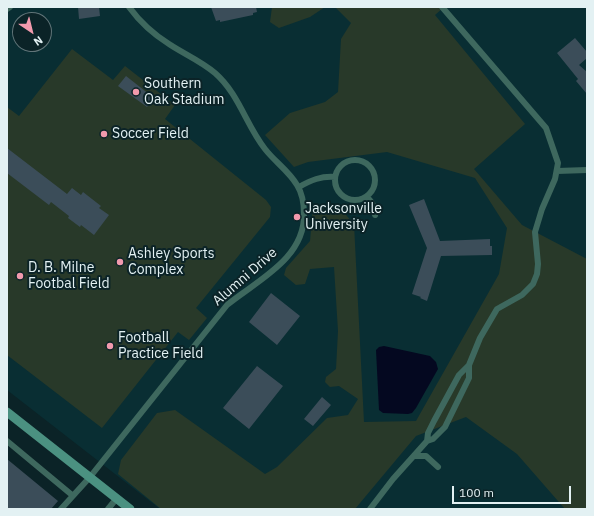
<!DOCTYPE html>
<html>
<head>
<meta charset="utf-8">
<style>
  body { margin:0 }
  #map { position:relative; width:594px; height:516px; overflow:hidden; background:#0b2327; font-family:"IBM Plex Sans",sans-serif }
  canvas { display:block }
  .frame { position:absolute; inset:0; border:8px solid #e3f1f3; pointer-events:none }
  .north { position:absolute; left:12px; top:12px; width:40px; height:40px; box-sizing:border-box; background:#0b2327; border:1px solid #617579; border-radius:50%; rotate:145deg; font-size:11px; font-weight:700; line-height:16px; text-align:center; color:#e3f1f3 }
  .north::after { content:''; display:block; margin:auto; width:14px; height:18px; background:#f29aad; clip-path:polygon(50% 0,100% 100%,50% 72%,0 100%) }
  .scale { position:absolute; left:452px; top:486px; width:119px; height:18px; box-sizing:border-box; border:2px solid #e3f1f3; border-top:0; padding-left:5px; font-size:12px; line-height:14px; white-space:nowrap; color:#e3f1f3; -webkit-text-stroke:3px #0b2327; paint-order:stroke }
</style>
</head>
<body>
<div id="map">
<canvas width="594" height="516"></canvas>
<div class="frame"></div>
<div class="north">N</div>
<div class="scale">100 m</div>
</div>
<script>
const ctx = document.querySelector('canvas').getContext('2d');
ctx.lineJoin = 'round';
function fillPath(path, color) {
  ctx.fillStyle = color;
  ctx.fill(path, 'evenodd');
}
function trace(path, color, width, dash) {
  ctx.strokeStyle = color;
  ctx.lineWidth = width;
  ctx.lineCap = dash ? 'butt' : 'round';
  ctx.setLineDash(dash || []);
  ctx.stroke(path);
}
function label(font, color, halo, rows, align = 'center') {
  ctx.font = font + ' "IBM Plex Sans",sans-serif';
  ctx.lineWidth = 4;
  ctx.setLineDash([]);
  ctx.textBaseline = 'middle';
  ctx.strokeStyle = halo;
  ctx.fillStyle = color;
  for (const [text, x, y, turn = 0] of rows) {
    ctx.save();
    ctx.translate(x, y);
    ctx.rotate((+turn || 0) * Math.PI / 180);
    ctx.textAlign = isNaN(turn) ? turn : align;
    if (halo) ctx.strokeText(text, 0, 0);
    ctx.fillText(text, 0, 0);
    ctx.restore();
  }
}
fillPath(new Path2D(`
  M 7,7 L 587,7 L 587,509 L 160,509 L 7,390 ZM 20,20 L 44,20 L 44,44 L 20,44 Z`), '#092e33');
fillPath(new Path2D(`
  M 272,7 L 325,7 L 310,17 L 279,28 L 270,22 Z
  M 335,7 L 444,7 L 435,15 L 525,124 L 474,169 L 522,225 L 587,259 L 587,509 L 565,509 L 517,454 L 466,417 L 416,436 L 355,509 L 161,509 L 118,474 L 121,460 L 157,413 L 175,410 L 265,474 L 277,467 L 327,418 L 348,415 L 358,399 L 339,386 L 330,387 L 325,382 L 326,377 L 336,369 L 338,331 L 334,267 L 310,269 L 305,284 L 296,285 L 284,275 L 286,268 L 310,241 L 313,206 L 339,207 L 354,224 L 364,422 L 416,421 L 499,274 L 507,228 L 475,178 L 387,152 L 308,162 L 294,167 L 265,135 L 290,113 L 325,102 L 338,92 L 341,39 L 351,23 Z
  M 72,49 L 113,80 L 125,66 L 175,105 L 165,119 L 266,200 L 271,207 L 270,217 L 196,308 L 207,318 L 189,340 L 178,332 L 102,428 L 7,355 L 7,107 L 19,116 Z`), '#283929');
fillPath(new Path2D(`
  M 384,346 L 430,356 L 436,362 L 438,369 L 416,408 L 412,413 L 408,414 L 383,413 L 379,410 L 376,350 L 379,347 Z`), '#040820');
fillPath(new Path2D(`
  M 78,7 L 99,7 L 100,16 L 79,19 Z
  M 211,7 L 256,7 L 257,12 L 253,13 L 253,15 L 220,22 L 220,20 L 216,21 Z
  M 575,38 L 587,52 L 587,58 L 579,65 L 587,72 L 587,94 L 576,81 L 578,79 L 557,53 Z
  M 126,76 L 154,98 L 147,107 L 118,86 Z
  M 7,148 L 67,194 L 72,188 L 81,195 L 83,192 L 101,206 L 99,208 L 109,215 L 94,235 L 81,225 L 80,227 L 68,218 L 69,216 L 51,202 L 49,205 L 7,173 Z
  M 424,199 L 440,241 L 490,239 L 490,246 L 492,246 L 492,255 L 441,256 L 427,301 L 420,298 L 421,297 L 412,294 L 427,248 L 409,205 Z
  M 271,293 L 300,316 L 277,345 L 249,322 Z
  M 257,366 L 283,386 L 249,429 L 223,408 Z
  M 322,397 L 331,405 L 313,426 L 304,419 Z
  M 7,459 L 58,501 L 51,509 L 7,509 Z`), '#3b4d59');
trace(new Path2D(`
  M 7,9 L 10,7
  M335 180a20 20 0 1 1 40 0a20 20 0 1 1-40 0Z
  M 557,171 L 587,170
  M 299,187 C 311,180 321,176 335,177
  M 366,197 C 373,201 374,207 375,215
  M 7,441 L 72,495
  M 427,441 L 433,439 L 445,427 L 469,378 L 469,365
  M 414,456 L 426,456 L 438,467
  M 61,509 L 90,477 L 227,305 C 256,281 305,259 304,214 C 304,205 302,193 297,185 C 289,171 275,162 265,149 C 246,125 239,94 215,73 C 201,61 184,54 169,44 C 153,34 140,22 129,7
  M 108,509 L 117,498
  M 370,509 L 393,479 L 427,441 L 428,433 L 434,421 L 459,375 L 469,365 L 480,338 L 497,309 L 522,295 L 533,284 L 537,274 L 538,264 L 535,232 L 542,209 L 555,179 L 558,163 L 546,128 L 442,7`), '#3e685e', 6);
trace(new Path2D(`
  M 7,412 L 130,509`), '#4b9181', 9);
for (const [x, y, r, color] of [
  [136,92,4,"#f29aad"],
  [104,134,4,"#f29aad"],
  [297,217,4,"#f29aad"],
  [120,262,4,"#f29aad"],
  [20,276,4,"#f29aad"],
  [110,346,4,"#f29aad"]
]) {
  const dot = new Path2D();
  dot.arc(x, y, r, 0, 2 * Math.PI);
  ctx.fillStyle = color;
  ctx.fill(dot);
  trace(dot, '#0b2327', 1.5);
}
label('14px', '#e3f1f3', '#0b2327', [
  ["Southern",144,84],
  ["Oak Stadium",144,100],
  ["Soccer Field",112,134],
  ["Jacksonville",305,209],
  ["University",305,225],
  ["Ashley Sports",128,254],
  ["Complex",128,270],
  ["D. B. Milne",28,268],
  ["Footbal Field",28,284],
  ["Football",118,338],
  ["Practice Field",118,354]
], 'left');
label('14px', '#e3f1f3', '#0b2327', [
  ["Alumni Drive",245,277,-41]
]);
</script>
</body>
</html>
